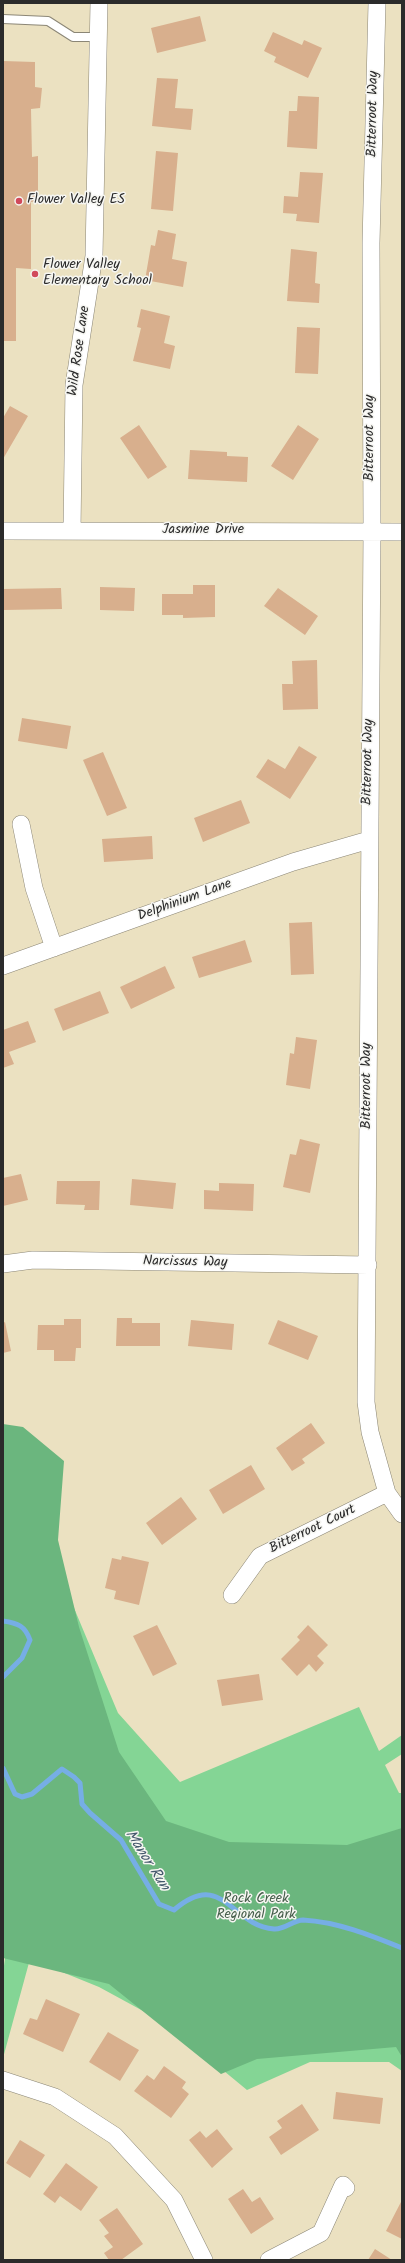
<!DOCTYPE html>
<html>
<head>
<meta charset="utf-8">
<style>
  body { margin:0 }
  #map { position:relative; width:405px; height:2263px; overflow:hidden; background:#ebe1c1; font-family:Kalam,sans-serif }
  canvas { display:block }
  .frame { position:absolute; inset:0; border:4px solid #2b2b2b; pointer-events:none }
</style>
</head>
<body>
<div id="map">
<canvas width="405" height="2263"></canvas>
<div class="frame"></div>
</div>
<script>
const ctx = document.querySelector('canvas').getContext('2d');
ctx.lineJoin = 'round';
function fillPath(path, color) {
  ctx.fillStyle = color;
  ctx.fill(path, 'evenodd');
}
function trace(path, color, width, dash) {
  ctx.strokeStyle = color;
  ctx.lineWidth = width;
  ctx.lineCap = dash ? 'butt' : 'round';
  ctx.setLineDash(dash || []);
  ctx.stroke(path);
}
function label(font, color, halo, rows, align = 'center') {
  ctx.font = font + ' Kalam,sans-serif';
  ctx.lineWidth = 3;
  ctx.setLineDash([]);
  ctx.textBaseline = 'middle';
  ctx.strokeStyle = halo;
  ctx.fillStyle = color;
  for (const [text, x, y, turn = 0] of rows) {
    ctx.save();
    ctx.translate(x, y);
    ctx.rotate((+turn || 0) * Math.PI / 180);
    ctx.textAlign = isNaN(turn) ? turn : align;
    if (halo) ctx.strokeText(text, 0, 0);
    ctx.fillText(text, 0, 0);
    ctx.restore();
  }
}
fillPath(new Path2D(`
  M 3,1456 L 12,1460 L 118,1713 L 180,1782 L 359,1707 L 379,1751 L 402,1735 L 402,1754 L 385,1765 L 399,1793 L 402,1793 L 402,2071 L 389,2062 L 310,2062 L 247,2090 L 167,2024 L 99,1987 L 30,1959 L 3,2058 L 3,1973 L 6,1951 L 3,1950 Z`), '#84d595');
fillPath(new Path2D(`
  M 3,1424 L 23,1427 L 64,1461 L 58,1540 L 79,1627 L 119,1752 L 166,1821 L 229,1842 L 347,1845 L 402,1828 L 402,2057 L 396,2047 L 257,2059 L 221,2074 L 109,1984 L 3,1958 Z`), '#6bb67e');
trace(new Path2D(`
  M 3,1621 C 18,1623 25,1626 30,1640 L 22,1658 L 3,1677
  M 3,1768 L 15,1794 L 22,1797 L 32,1794 L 62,1769 L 74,1777 L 80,1783 L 82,1804 L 90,1813 L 121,1840 L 159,1904 L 174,1910 C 223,1868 231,1926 274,1929 C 284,1930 294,1920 303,1920 C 338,1922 370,1935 402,1948`), '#76aee5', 5);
fillPath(new Path2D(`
  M 200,16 L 206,41 L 157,53 L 151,28 Z
  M 273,32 L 302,45 L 304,40 L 322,48 L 308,78 L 274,62 L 276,57 L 264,51 Z
  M 3,61 L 35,62 L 35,87 L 42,88 L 40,108 L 31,109 L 32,157 L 38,156 L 38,201 L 31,202 L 31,269 L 16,268 L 16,341 L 3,341 Z
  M 157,78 L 178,79 L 175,108 L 193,109 L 191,130 L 152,126 Z
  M 298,96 L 319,97 L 317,149 L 287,147 L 289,111 L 297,111 Z
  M 156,151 L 178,153 L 173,211 L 151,209 Z
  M 300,172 L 323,173 L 319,223 L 296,221 L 297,214 L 283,213 L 284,196 L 298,197 Z
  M 158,230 L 176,234 L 172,259 L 187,262 L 183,287 L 145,280 L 151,245 L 155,246 Z
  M 291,249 L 317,252 L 315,283 L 320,284 L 319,303 L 287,301 Z
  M 141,309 L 170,316 L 164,343 L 175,346 L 170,369 L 133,361 L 141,328 L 137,327 Z
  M 297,327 L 320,328 L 318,374 L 295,373 Z
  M 10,406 L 28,416 L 3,459 L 3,418 Z
  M 139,425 L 167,467 L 148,479 L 120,438 Z
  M 298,425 L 319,439 L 293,480 L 271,466 Z
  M 190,450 L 227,452 L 227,456 L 248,457 L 247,482 L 188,479 Z
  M 193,585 L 215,585 L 215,617 L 183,618 L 183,615 L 162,615 L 162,594 L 193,594 Z
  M 100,587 L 135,588 L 134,611 L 100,610 Z
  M 61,588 L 62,609 L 4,610 L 3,589 Z
  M 278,588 L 318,616 L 305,635 L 264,606 Z
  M 317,660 L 318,709 L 283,710 L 282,684 L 293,684 L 292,661 Z
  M 22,718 L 71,726 L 67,749 L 18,741 Z
  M 299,746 L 317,757 L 290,799 L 256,777 L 268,759 L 285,769 Z
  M 103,752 L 127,808 L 107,816 L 83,760 Z
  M 241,800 L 250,823 L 203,842 L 194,818 Z
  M 152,836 L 153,859 L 104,862 L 102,839 Z
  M 312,922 L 314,974 L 291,975 L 289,923 Z
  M 245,940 L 252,962 L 199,978 L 192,957 Z
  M 165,966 L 175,988 L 131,1009 L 120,987 Z
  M 100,991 L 109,1013 L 63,1031 L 54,1009 Z
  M 28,1021 L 36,1042 L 9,1052 L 14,1064 L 3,1068 L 3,1030 Z
  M 296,1037 L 317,1040 L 310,1089 L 286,1085 L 290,1053 L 294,1054 Z
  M 300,1139 L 320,1144 L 310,1193 L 283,1187 L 290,1154 L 296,1155 Z
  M 21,1174 L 28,1200 L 3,1206 L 3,1178 Z
  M 132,1179 L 176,1183 L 173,1209 L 130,1205 Z
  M 57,1181 L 100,1181 L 99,1210 L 84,1210 L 85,1205 L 56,1204 Z
  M 219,1183 L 254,1184 L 253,1211 L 204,1209 L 204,1190 L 219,1191 Z
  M 117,1318 L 132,1318 L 132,1323 L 160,1323 L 160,1346 L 116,1346 Z
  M 64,1319 L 81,1319 L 81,1348 L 76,1348 L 75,1361 L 54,1361 L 54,1350 L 37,1350 L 38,1325 L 64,1325 Z
  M 191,1320 L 234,1324 L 232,1350 L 188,1346 Z
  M 278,1320 L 318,1336 L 308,1360 L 268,1344 Z
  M 5,1322 L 11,1351 L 3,1353 L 3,1323 Z
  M 311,1423 L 325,1443 L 302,1459 L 305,1463 L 292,1471 L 276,1448 Z
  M 251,1465 L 265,1489 L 223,1514 L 209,1490 Z
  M 181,1497 L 197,1519 L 162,1545 L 146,1523 Z
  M 122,1556 L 149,1562 L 139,1605 L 114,1599 L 116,1591 L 105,1588 L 112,1558 L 121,1560 Z
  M 157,1625 L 177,1664 L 153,1676 L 133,1636 Z
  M 308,1625 L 328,1645 L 317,1656 L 324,1663 L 316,1672 L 309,1664 L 297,1676 L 281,1659 L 300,1640 L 297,1637 Z
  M 259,1674 L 263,1700 L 222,1706 L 217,1680 Z
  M 46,1999 L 80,2014 L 63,2052 L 23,2034 L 30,2018 L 37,2020 Z
  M 108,2032 L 139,2050 L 120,2081 L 89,2062 Z
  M 164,2066 L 186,2082 L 182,2088 L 189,2094 L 171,2118 L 134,2091 L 147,2075 L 154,2080 Z
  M 336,2092 L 383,2098 L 380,2124 L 333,2119 Z
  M 302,2104 L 319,2130 L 281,2155 L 269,2137 L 282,2128 L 277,2121 Z
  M 217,2129 L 233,2149 L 212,2168 L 189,2140 L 200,2131 L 206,2138 Z
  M 20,2140 L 45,2155 L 30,2178 L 6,2163 Z
  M 66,2163 L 98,2187 L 81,2211 L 60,2196 L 55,2203 L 43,2194 Z
  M 243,2189 L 252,2202 L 260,2197 L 274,2219 L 251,2234 L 228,2199 Z
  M 402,2200 L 402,2239 L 386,2231 Z
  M 117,2208 L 143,2244 L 121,2260 L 109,2260 L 104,2253 L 113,2247 L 104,2236 L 109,2233 L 99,2220 Z
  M 375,2249 L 392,2260 L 368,2260 Z`), '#d8af8d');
const service = new Path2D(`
  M 3,19 L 48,21 L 73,37 L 99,37`);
const minor = new Path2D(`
  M 377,3 L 371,243 L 372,531 L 366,1402 L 370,1432 L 387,1493 L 402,1514
  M 3,531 L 402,532
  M 72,531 L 74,385 L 94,256 L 99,3
  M 21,824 L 34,888 L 54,948
  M 3,966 L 293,862 L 369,840
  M 3,1264 L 33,1260 L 368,1265
  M 232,1595 L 260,1556 L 387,1493
  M 3,2080 L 55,2097 L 115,2136 L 174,2200 L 204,2260
  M 269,2260 L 321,2233 L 343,2185 L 346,2188`);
trace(service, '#8b8676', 10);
trace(minor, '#8b8676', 18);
trace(service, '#fff', 8);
trace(minor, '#fff', 17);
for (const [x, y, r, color] of [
  [19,201,4,"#d1495b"],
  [35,274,4,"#d1495b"]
]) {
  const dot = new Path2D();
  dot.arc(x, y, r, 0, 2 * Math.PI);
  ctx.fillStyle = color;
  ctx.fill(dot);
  trace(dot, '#f6f6f2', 1.5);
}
label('14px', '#2b2b2b', '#f6f6f2', [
  ["Bitterroot Way",374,114,-89],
  ["Wild Rose Lane",80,351,-82],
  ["Bitterroot Way",371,438,-90],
  ["Jasmine Drive",203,531],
  ["Bitterroot Way",369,762,-89],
  ["Delphinium Lane",185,901,-20],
  ["Bitterroot Way",368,1086,-90],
  ["Narcissus Way",185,1263,1],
  ["Bitterroot Court",313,1530,-26]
]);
label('14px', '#2b2b2b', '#f6f6f2', [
  ["Flower Valley ES",27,201],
  ["Flower Valley",43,266],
  ["Elementary School",43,282]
], 'left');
label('14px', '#465e4b', '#f6f6f2', [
  ["Rock Creek",256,1900],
  ["Regional Park",256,1916]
]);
label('italic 15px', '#45596c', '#f6f6f2', [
  ["Manor Run",146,1861,57]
]);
</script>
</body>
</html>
